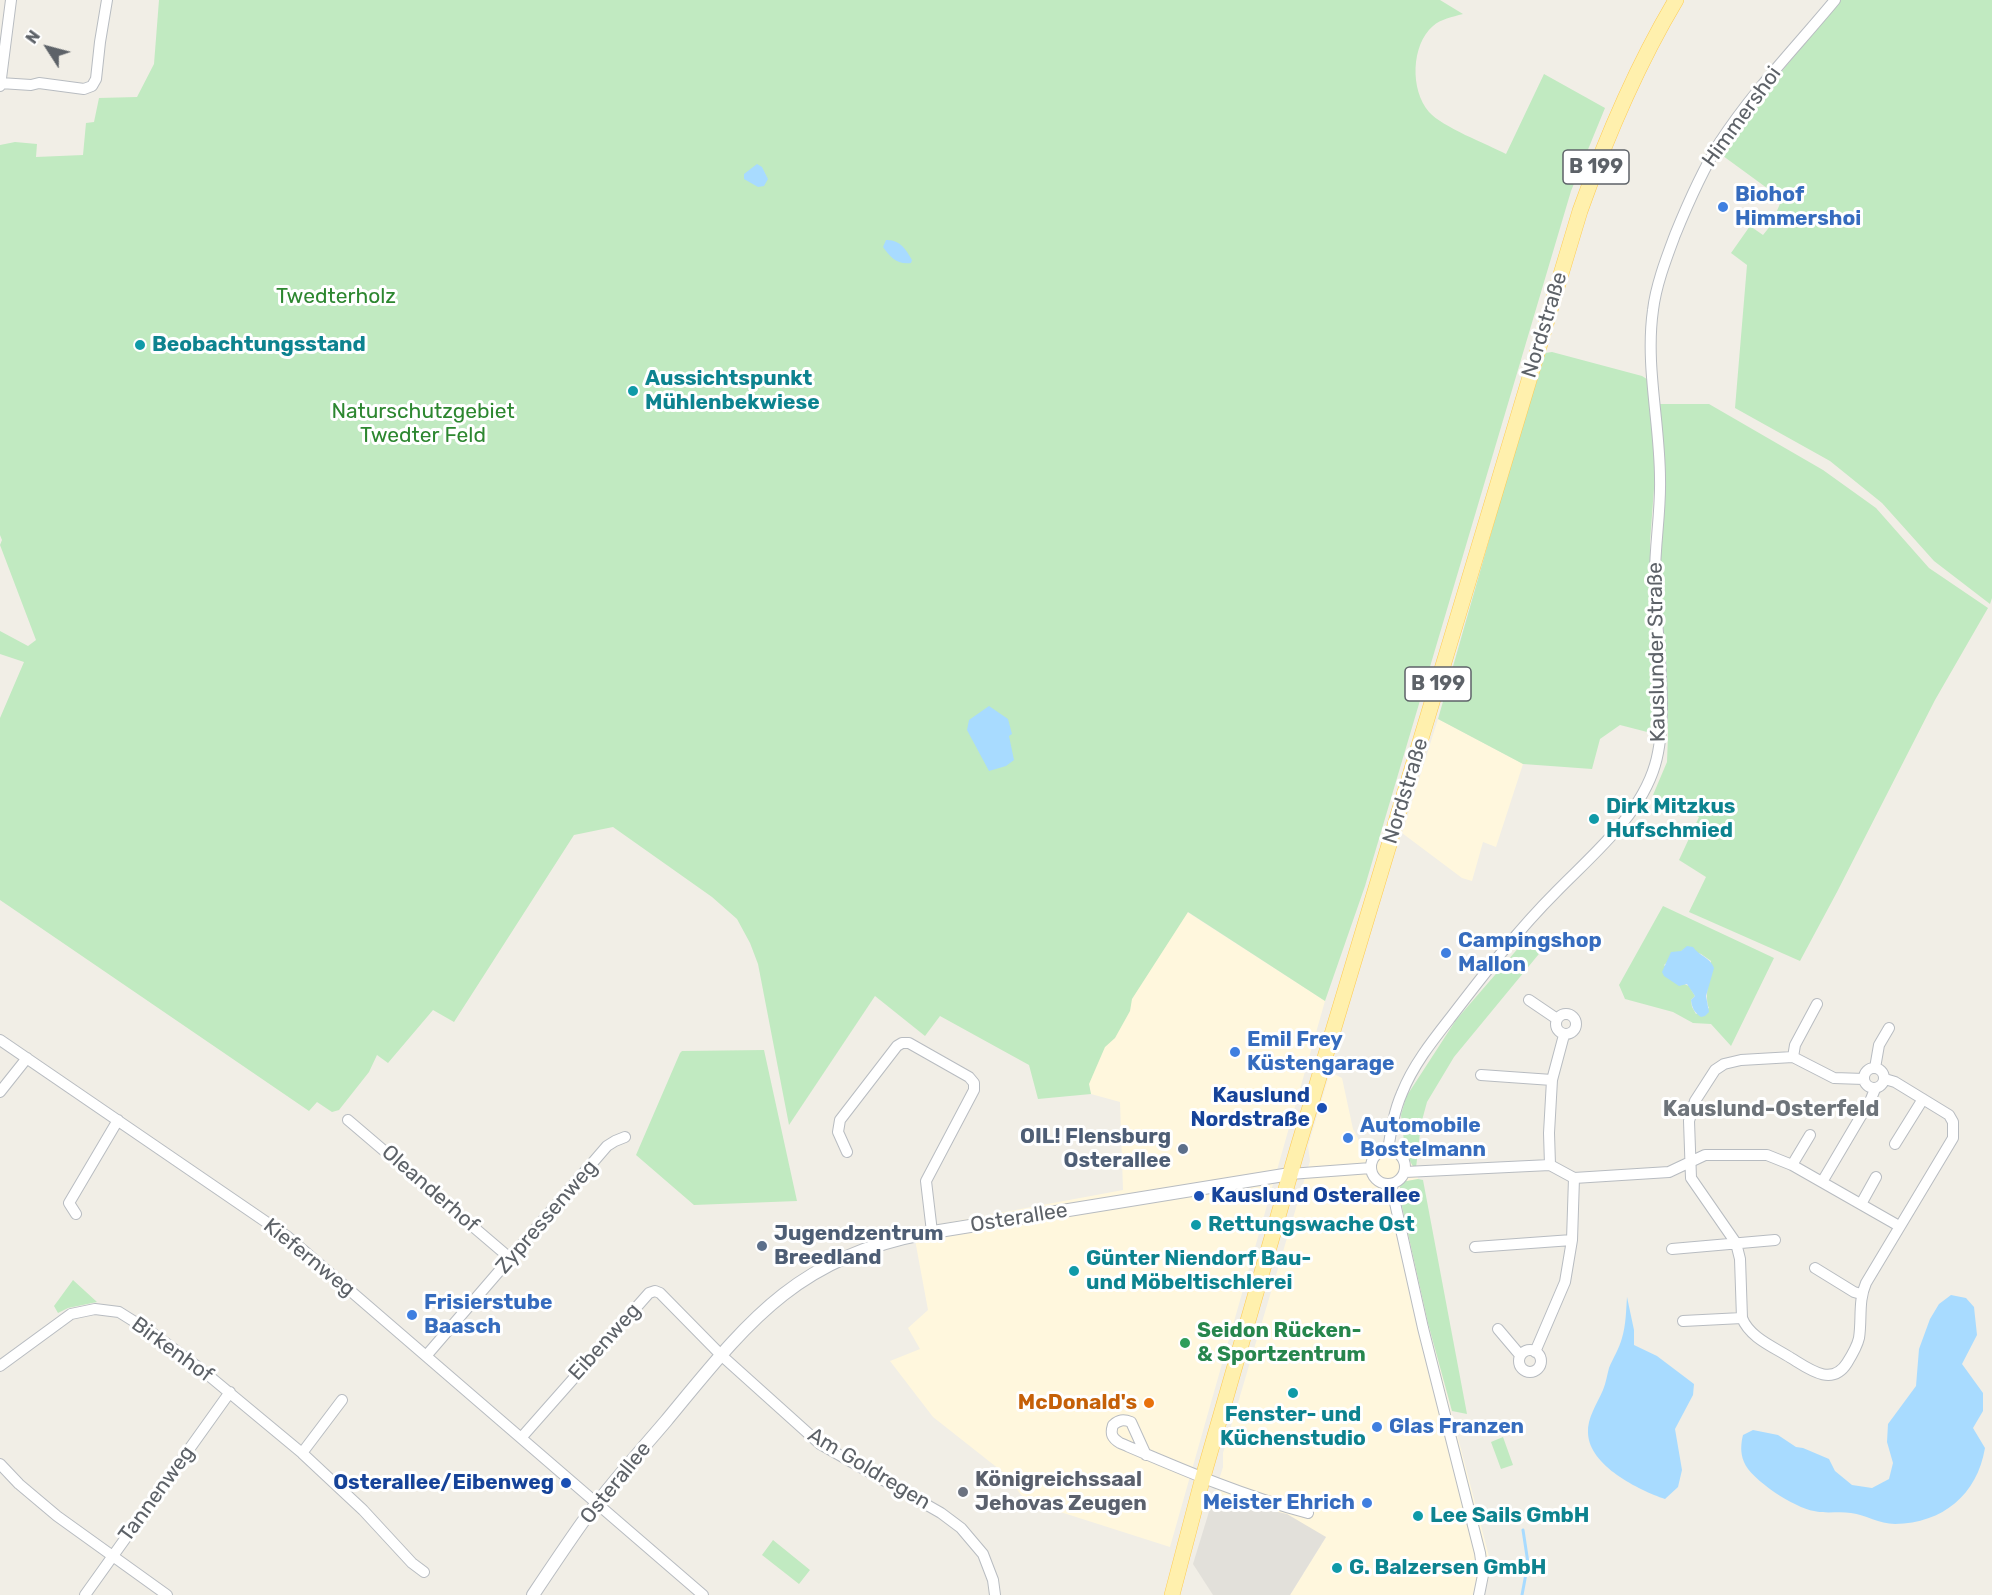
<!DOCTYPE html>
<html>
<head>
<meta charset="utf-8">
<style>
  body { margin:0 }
  #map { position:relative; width:1992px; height:1595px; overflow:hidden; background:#f1eee6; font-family:Rubik,sans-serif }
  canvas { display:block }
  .north { position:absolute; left:18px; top:18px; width:60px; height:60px; -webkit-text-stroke:4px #fff; paint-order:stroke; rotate:306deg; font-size:16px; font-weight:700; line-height:24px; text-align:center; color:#5d6268 }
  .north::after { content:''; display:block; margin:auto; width:21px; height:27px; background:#5d6268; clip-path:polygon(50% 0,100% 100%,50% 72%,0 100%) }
</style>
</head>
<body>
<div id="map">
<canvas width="1992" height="1595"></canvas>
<div class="north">N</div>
</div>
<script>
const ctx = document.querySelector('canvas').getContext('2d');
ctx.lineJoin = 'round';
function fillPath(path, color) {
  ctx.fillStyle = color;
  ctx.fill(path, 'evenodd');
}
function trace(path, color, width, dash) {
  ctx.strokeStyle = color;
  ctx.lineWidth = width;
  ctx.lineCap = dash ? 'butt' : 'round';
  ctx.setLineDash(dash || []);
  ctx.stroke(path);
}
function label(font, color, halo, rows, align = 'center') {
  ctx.font = font + ' Rubik,sans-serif';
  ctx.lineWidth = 6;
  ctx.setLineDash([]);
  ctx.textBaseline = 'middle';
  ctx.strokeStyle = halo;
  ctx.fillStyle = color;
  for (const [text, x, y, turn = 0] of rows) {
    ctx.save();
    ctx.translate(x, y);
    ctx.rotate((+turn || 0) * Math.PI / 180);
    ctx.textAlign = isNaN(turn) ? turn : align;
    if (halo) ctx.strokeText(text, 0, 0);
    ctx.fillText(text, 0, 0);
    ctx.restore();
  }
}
fillPath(new Path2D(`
  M 1438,719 L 1523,764 L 1496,847 L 1483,842 L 1472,881 L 1462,878 L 1402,833 Z
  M 1181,908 L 1325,1001 L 1170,1547 L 1026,1501 L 1004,1473 L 933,1417 L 890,1361 L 920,1349 L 908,1328 L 928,1310 L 913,1229 L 1123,1190 L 1120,1102 L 1091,1094 L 1087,1074 Z
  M 1330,1072 L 1342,1078 L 1353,1129 L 1368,1157 L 1383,1145 L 1405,1150 L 1412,1165 L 1416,1168 L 1418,1179 L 1402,1182 L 1428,1323 L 1492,1568 L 1484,1595 L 1290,1595 L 1326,1537 L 1223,1499 L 1212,1502 L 1223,1467 L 1223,1453 L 1310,1161 L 1308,1146 Z`), '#fff7dd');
fillPath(new Path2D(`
  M 1223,1499 L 1287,1514 L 1326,1537 L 1290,1595 L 1213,1595 L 1193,1564 L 1212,1502 Z`), '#e2e0da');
fillPath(new Path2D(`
  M 159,0 L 1440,0 L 1463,14 C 1452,17 1441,19 1433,26 C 1411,45 1410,90 1429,112 C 1442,127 1487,144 1506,154 L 1544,74 L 1605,108 L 1571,191 L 1365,886 L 1325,1001 L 1188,912 L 1132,999 L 1130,1011 L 1115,1038 L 1105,1047 L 1089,1084 L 1091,1094 L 1038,1099 L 1029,1065 L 940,1016 L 925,1036 L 875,996 L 789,1125 L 758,964 L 750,943 L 737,919 L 712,897 L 613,827 L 574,835 L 454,1022 L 433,1010 L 388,1063 L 377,1055 L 369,1072 L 339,1110 L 332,1112 L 317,1102 L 309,1111 L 0,900 L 0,718 L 24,662 L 0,654 L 0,631 L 28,646 L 36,640 L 0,545 L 2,540 L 0,535 L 0,145 L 15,142 L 37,144 L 36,157 L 83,155 L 86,123 L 94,122 L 99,98 L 137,97 L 154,64 Z
  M 1841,0 L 1992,0 L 1992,598 L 1990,604 L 1934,561 L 1882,503 L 1830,461 L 1735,408 L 1747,265 L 1731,253 L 1750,226 L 1763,235 L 1771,225 L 1782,199 L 1719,153 L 1767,89 Z
  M 1552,352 L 1642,376 L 1650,381 L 1655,475 L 1650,542 L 1655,734 L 1620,725 L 1600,739 L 1592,769 L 1523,764 L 1438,719 L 1541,358 L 1545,353 Z
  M 1660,404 L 1709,404 L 1823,470 L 1876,508 L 1929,568 L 1988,608 L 1935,700 L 1837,892 L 1800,961 L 1689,912 L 1706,877 L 1679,860 L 1699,817 L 1653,795 L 1667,762 L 1668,736 L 1667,681 L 1661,610 L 1661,555 L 1665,476 Z
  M 1663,906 L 1774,958 L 1731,1046 L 1711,1024 L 1693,1023 L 1673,1012 L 1625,999 L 1619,985 ZM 1684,949 L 1701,954 L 1711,961 C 1710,974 1704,998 1709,1008 L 1696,1014 L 1692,1007 L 1691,1000 L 1695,996 L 1689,986 L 1684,984 L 1664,965 Z
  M 1527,938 L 1543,949 L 1454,1057 L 1427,1102 L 1421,1124 L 1416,1168 L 1412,1165 L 1405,1150 L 1401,1115 L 1406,1097 L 1456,1020 Z
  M 764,1050 L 797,1201 L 694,1205 L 636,1155 L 680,1053 L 682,1051 Z
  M 1418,1179 L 1423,1180 L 1467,1414 L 1452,1411 L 1428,1323 L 1399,1193 L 1401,1182 Z
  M 73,1280 L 97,1302 L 68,1308 L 58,1313 L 54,1306 Z
  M 1503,1437 L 1513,1465 L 1501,1469 L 1491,1442 Z
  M 773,1540 L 810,1570 L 799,1584 L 762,1555 Z`), '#c1eac1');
fillPath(new Path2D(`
  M 757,164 L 762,167 L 768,179 L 764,186 L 758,187 L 744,179 L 744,174 Z
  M 886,240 C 899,239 906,249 912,260 L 911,263 C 897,265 890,257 883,247 Z
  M 989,706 L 1008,719 L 1012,734 L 1009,736 L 1014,760 L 1006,766 L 989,771 L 967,730 L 969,720 Z
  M 1687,946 L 1693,947 C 1699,956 1710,957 1714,968 L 1706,996 L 1709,1012 L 1705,1016 L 1701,1017 C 1694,1012 1692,1008 1691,1000 L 1695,996 L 1687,984 L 1679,986 L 1664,976 L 1662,972 L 1671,952 L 1681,951 Z
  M 1951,1295 L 1966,1298 L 1974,1307 L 1977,1335 L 1962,1364 L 1983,1393 L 1983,1411 L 1973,1428 L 1985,1448 C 1977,1495 1943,1523 1895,1524 C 1879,1524 1866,1515 1851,1513 C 1839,1511 1827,1514 1814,1511 C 1795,1508 1751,1480 1744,1462 C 1740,1453 1741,1443 1743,1435 L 1753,1430 L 1778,1435 L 1796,1447 L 1803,1448 L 1829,1459 L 1835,1471 L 1852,1485 L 1872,1488 L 1889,1479 L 1893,1463 L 1887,1442 L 1888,1424 L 1916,1386 L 1919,1349 L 1930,1319 L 1939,1304 Z
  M 1627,1297 L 1634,1330 L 1634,1345 L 1657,1356 L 1694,1384 L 1693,1395 L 1675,1429 L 1682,1470 L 1678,1487 L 1665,1499 C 1639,1490 1589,1466 1588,1433 C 1587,1418 1597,1404 1603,1390 C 1606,1383 1607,1375 1609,1368 C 1613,1358 1619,1349 1622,1338 C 1626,1325 1626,1311 1627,1297 Z`), '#a8dbff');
trace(new Path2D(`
  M 1522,1595 L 1528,1563 L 1523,1530`), '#a8dbff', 3);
const minor = new Path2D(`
  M 0,83 L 31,85 L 39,83 L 84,89 L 92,86 L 96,79 L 100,42 L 107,0
  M 0,86 L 11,0
  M 1529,1000 L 1557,1019
  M1556 1024a10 10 0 1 1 20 0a10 10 0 1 1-20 0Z
  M 0,1040 L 288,1237 L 703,1595
  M 1793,1057 L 1795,1045 L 1817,1004
  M 1875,1068 L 1879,1045 L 1889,1028
  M1864 1078a10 10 0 1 1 20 0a10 10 0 1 1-20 0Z
  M 1481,1075 L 1552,1080
  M 1864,1079 L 1834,1078 L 1793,1057 L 1741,1060 L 1724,1064 L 1715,1070 L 1695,1101 L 1689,1121 L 1691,1178 L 1736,1243 L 1740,1259 L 1742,1318 C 1750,1338 1774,1347 1791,1358 C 1809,1369 1832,1387 1847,1363 C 1852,1355 1857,1347 1859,1338 C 1862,1319 1858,1301 1866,1283 L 1953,1138 L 1953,1122 L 1949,1115 L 1895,1082 L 1885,1079
  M 0,1092 L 27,1058
  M 348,1120 L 511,1259
  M 1895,1144 L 1923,1099
  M1371 1167a17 17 0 1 1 34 0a17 17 0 1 1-34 0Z
  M 1388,1150 C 1391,1131 1394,1111 1402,1093 C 1413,1065 1433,1040 1451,1017 C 1484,974 1518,930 1556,892 C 1592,855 1640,816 1655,765 C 1670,714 1656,637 1655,583 C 1654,548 1661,514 1660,479 C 1660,423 1645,366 1653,310 C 1656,285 1666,259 1675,235 C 1688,203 1702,171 1720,142 C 1753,91 1797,46 1835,0
  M 847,1152 L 838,1132 L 840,1120 L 897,1046 L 902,1043 L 909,1043 L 969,1077 L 974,1083 L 974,1090 L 926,1181 L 932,1232
  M 1550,1165 L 1549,1133 L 1552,1080 L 1564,1035
  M 1792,1165 L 1810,1135
  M 1405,1172 L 1550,1165 L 1574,1178 L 1669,1172 L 1705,1155 L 1767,1155 L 1792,1165 L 1899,1226
  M 1290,1174 L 1371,1168
  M 1822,1182 L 1871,1099 L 1875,1089
  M 1391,1185 L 1423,1328 L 1480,1553 L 1483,1575 L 1479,1595
  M 1861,1204 L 1876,1177
  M 76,1214 L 69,1203 L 118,1120
  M 1475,1247 L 1572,1240
  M 1672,1249 L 1775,1240
  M 1815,1268 L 1854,1292 L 1861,1294
  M 1683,1321 L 1742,1318
  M 1498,1329 L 1520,1355
  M1519 1361a11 11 0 1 1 22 0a11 11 0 1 1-22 0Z
  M 1535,1352 L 1565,1282 L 1572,1240 L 1574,1178
  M 426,1356 L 607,1146 L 615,1141 L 625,1137
  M 0,1366 L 71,1314 L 95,1309 L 119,1312 L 151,1332 L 202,1370 L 302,1453 L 363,1510 L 412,1563 L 424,1572
  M 521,1438 L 649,1293 L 655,1291 L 660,1293 L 721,1355 L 820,1444 L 941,1513 L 961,1528 L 983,1554 L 993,1580 L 995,1595
  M 302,1453 L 342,1400
  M 1146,1455 L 1131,1422 C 1123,1419 1119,1420 1113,1425 C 1110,1434 1112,1438 1120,1443 C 1181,1469 1243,1496 1308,1513
  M 0,1464 L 19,1484 L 57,1516 L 167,1595
  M 85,1595 L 230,1392`);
const tertiary = new Path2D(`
  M 533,1595 C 549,1571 565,1547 582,1523 C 607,1488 637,1455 666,1421 C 747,1323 794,1258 927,1233 L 1290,1174`);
const primary = new Path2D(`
  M 1172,1595 L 1203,1477 L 1298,1147 L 1580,211 C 1606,138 1636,67 1676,0`);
trace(minor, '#b8bcc1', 12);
trace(tertiary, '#b8bcc1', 14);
trace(primary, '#fecb52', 16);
trace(minor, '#fff', 10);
trace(tertiary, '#fff', 12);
trace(primary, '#fff0ad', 15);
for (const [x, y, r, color] of [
  [1723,207,6,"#3f7fe0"],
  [140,345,6,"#0f9aa8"],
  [633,391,6,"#0f9aa8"],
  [1594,819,6,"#0f9aa8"],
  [1446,953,6,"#3f7fe0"],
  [1235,1052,6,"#3f7fe0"],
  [1322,1108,6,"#1a4fb4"],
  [1348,1138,6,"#3f7fe0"],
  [1183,1149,6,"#5c6f8a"],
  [1199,1196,6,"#1a4fb4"],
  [1196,1225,6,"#0f9aa8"],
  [762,1246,6,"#5c6f8a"],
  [1074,1271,6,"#0f9aa8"],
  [412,1315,6,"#3f7fe0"],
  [1185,1343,6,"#2e9e5b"],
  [1293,1393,6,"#0f9aa8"],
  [1149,1403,6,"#e8710a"],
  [1377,1427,6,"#3f7fe0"],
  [566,1483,6,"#1a4fb4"],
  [963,1492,6,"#6b7280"],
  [1367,1503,6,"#3f7fe0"],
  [1418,1516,6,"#0f9aa8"],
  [1337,1568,6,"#0f9aa8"]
]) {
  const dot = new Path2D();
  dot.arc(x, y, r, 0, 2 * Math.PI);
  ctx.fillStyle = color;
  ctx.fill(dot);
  trace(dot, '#fff', 2);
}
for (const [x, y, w] of [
  [1596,167,66],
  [1438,684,66]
]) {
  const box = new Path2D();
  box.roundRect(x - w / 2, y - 17, w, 34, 4.5);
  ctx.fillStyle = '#fff';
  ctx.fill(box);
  trace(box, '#5d6268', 1.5);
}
label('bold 20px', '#5d6268', null, [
  ["B 199",1596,167],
  ["B 199",1438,684]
]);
label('21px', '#5d6268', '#fff', [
  ["Himmershoi",1742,117,-54],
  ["Nordstraße",1545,325,-73],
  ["Kauslunder Straße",1657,652,-91],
  ["Nordstraße",1406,791,-73],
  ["Oleanderhof",430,1189,41],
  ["Zypressenweg",547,1217,-49],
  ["Osterallee",1019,1218,-9],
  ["Kiefernweg",309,1258,39],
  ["Eibenweg",605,1342,-48],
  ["Birkenhof",172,1350,36],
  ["Am Goldregen",869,1469,31],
  ["Osterallee",616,1483,-51],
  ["Tannenweg",157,1494,-54]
]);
label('bold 21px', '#366cbe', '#fff', [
  ["Biohof",1735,195],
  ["Himmershoi",1735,219],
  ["Campingshop",1458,941],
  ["Mallon",1458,965],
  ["Emil Frey",1247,1040],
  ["Küstengarage",1247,1064],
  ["Automobile",1360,1126],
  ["Bostelmann",1360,1150],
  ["Frisierstube",424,1303],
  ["Baasch",424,1327],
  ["Glas Franzen",1389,1427],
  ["Meister Ehrich",1355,1503,"right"]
], 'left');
label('21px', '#2d8730', '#fff', [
  ["Twedterholz",336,297],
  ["Naturschutzgebiet",423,412],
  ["Twedter Feld",423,436]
]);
label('bold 21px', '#0d838f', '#fff', [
  ["Beobachtungsstand",152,345],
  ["Aussichtspunkt",645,379],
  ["Mühlenbekwiese",645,403],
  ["Dirk Mitzkus",1606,807],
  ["Hufschmied",1606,831],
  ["Rettungswache Ost",1208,1225],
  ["Günter Niendorf Bau-",1086,1259],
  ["und Möbeltischlerei",1086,1283],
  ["Fenster- und",1293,1415,"center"],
  ["Küchenstudio",1293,1439,"center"],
  ["Lee Sails GmbH",1430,1516],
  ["G. Balzersen GmbH",1349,1568]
], 'left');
label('bold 21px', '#164399', '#fff', [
  ["Kauslund",1310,1096],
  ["Nordstraße",1310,1120],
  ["Kauslund Osterallee",1211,1196,"left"],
  ["Osterallee/Eibenweg",554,1483]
], 'right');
label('bold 21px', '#4e5e75', '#fff', [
  ["OIL! Flensburg",1171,1137],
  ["Osterallee",1171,1161],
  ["Jugendzentrum",774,1234,"left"],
  ["Breedland",774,1258,"left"]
], 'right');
label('bold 21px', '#27864d', '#fff', [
  ["Seidon Rücken-",1197,1331],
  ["& Sportzentrum",1197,1355]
], 'left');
label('bold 21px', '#c56008', '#fff', [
  ["McDonald's",1137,1403]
], 'right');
label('bold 21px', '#5b616d', '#fff', [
  ["Königreichssaal",975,1480],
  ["Jehovas Zeugen",975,1504]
], 'left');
label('bold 22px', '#6e747a', '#fff', [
  ["Kauslund-Osterfeld",1771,1110]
]);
</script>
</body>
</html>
